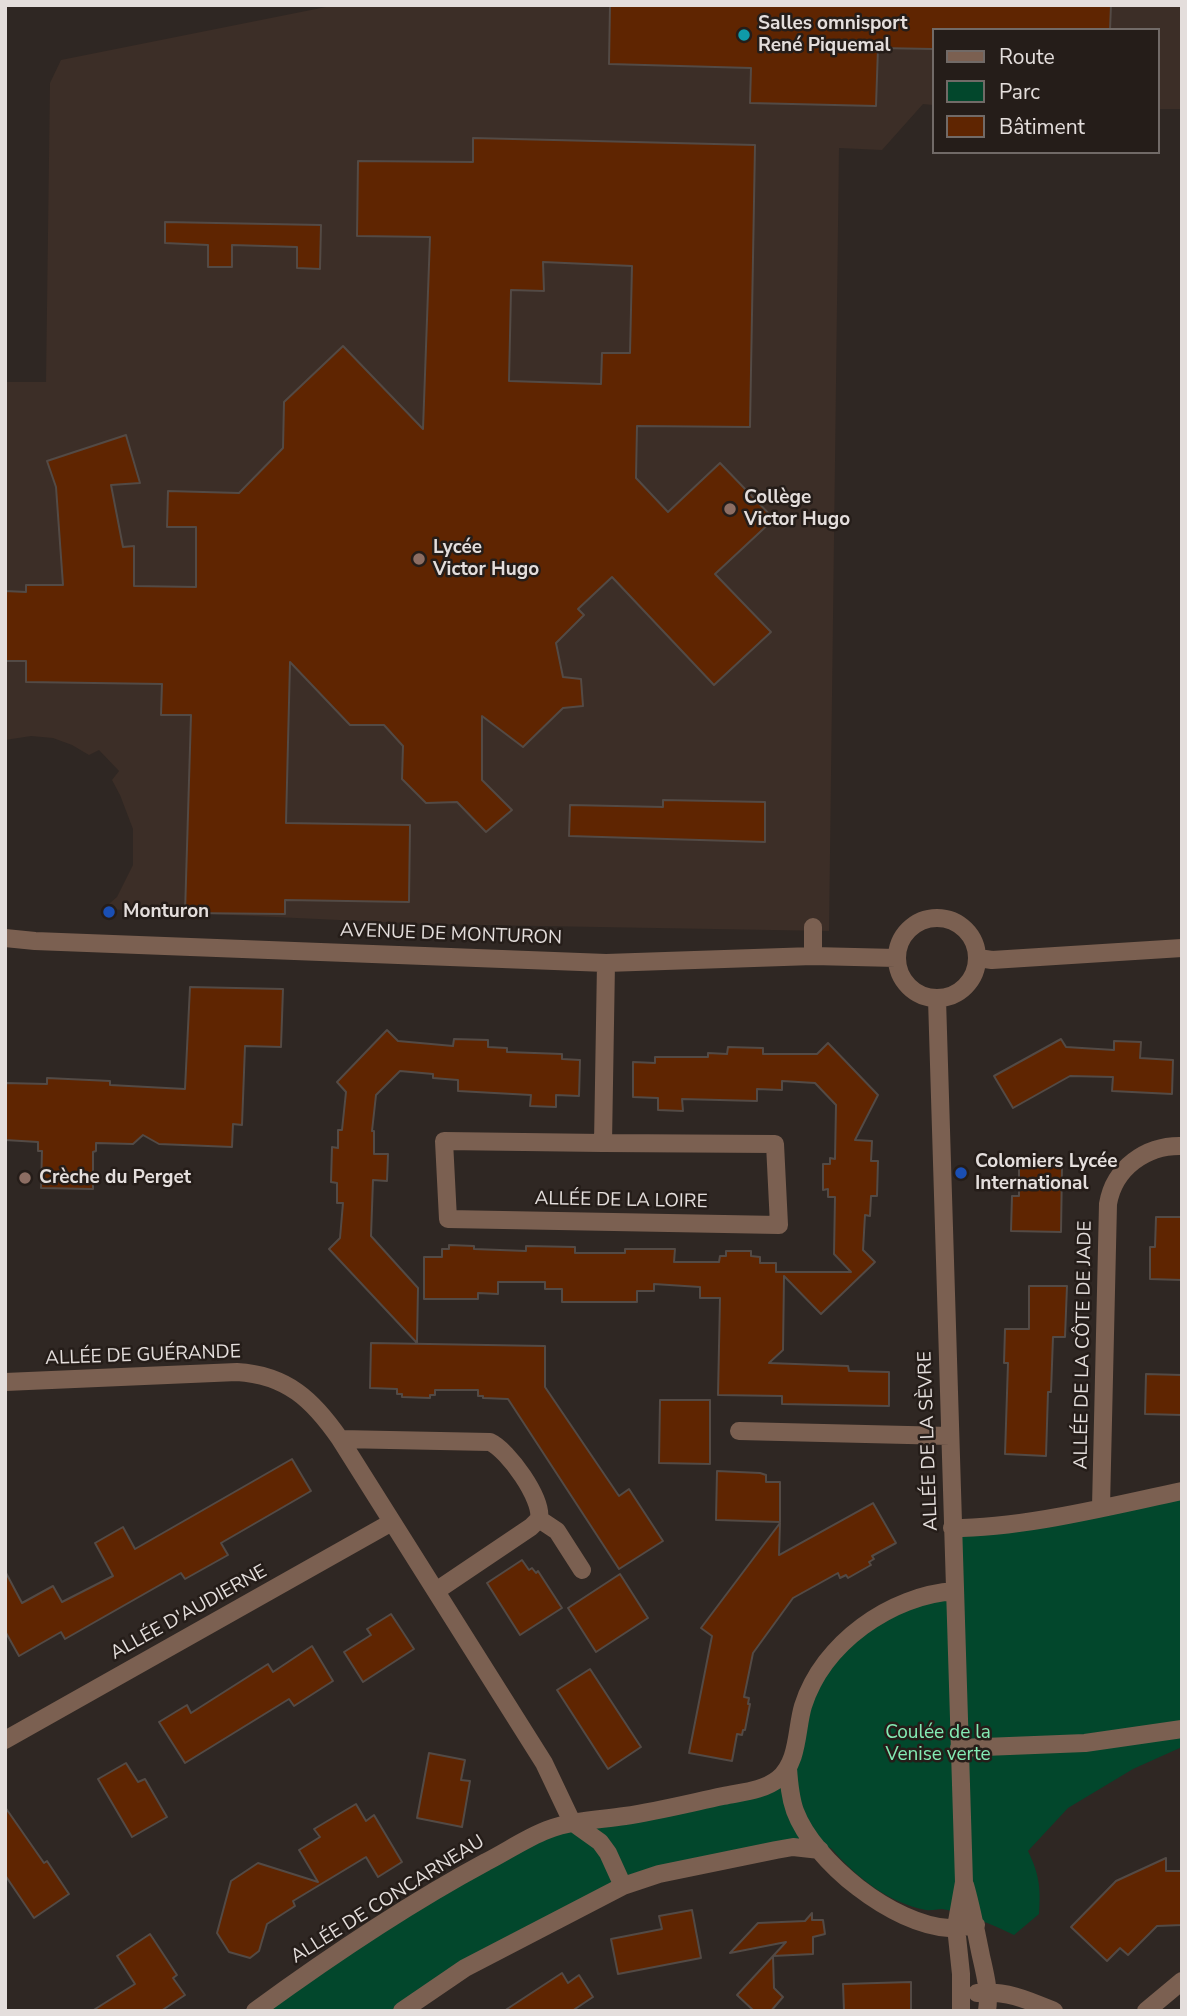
<!DOCTYPE html>
<html>
<head>
<meta charset="utf-8">
<style>
  body { margin:0 }
  #map { position:relative; width:1187px; height:2016px; overflow:hidden; background:#2f2723; font-family:"Nunito Sans",sans-serif }
  canvas { display:block }
  .frame { position:absolute; inset:0; border:7px solid #e4dedc; pointer-events:none }
  .legend { position:absolute; left:932px; top:28px; width:228px; height:126px; box-sizing:border-box; background:#251d19; border:2px solid #716a67; margin:0; padding:9px 12px; list-style:none; font-size:21px; color:#e4dedc }
  .legend li { display:flex; align-items:center; gap:14px; height:35px }
  .legend b { width:35px; border:2px solid #716a67 }
</style>
</head>
<body>
<div id="map">
<canvas width="1187" height="2016"></canvas>
<div class="frame"></div>
<ul class="legend">
<li><b style="height:9px;background:#7b6051"></b>Route</li>
<li><b style="height:19px;background:#02472c"></b>Parc</li>
<li><b style="height:19px;background:#5f2501"></b>Bâtiment</li>
</ul>
</div>
<script>
const ctx = document.querySelector('canvas').getContext('2d');
ctx.lineJoin = 'round';
function fillPath(path, color) {
  ctx.fillStyle = color;
  ctx.fill(path, 'evenodd');
}
function trace(path, color, width, dash) {
  ctx.strokeStyle = color;
  ctx.lineWidth = width;
  ctx.lineCap = dash ? 'butt' : 'round';
  ctx.setLineDash(dash || []);
  ctx.stroke(path);
}
function label(font, color, halo, rows, align = 'center') {
  ctx.font = font + ' "Nunito Sans",sans-serif';
  ctx.lineWidth = 5;
  ctx.setLineDash([]);
  ctx.textBaseline = 'middle';
  ctx.strokeStyle = halo;
  ctx.fillStyle = color;
  for (const [text, x, y, turn = 0] of rows) {
    ctx.save();
    ctx.translate(x, y);
    ctx.rotate((+turn || 0) * Math.PI / 180);
    ctx.textAlign = isNaN(turn) ? turn : align;
    if (halo) ctx.strokeText(text, 0, 0);
    ctx.fillText(text, 0, 0);
    ctx.restore();
  }
}
fillPath(new Path2D(`
  M 336,5 L 1182,5 L 1182,109 L 1157,109 L 1157,30 L 933,30 L 933,105 L 923,104 L 882,150 L 839,148 L 829,931 L 425,924 L 103,909 L 117,897 L 133,865 L 133,829 L 120,795 L 112,780 L 119,771 L 99,750 L 89,755 L 72,745 L 53,738 L 31,736 L 5,740 L 5,382 L 46,382 L 50,83 L 61,60 Z`), '#3c2e27');
fillPath(new Path2D(`
  M 1182,1491 L 1182,1747 L 1133,1769 L 1068,1808 L 1028,1851 C 1039,1874 1041,1887 1039,1914 L 1014,1935 C 996,1926 962,1912 942,1909 C 937,1909 931,1911 926,1910 C 888,1903 855,1876 831,1848 L 659,1874 L 402,2011 L 255,2011 L 544,1831 L 779,1778 L 804,1704 L 866,1623 L 955,1591 L 952,1528 Z`), '#02472c');
const building = new Path2D(`
  M 610,5 L 1111,5 L 1110,30 L 933,30 L 933,49 L 878,48 L 876,106 L 750,103 L 751,68 L 609,64 Z
  M 473,138 L 755,145 L 750,427 L 637,426 L 636,478 L 668,512 L 720,463 L 774,519 L 715,574 L 771,632 L 714,685 L 612,577 L 578,609 L 584,615 L 556,643 L 563,677 L 581,679 L 583,706 L 563,708 L 523,747 L 482,716 L 482,780 L 512,810 L 486,832 L 457,802 L 426,803 L 402,779 L 403,746 L 384,725 L 350,725 L 290,662 L 286,823 L 410,825 L 409,902 L 285,900 L 285,914 L 185,913 L 191,715 L 161,715 L 162,684 L 26,682 L 26,661 L 5,661 L 5,591 L 26,592 L 26,585 L 63,585 L 56,487 L 47,461 L 126,435 L 140,483 L 111,485 L 123,547 L 134,546 L 134,586 L 196,587 L 196,527 L 167,527 L 168,491 L 239,493 L 283,448 L 284,402 L 343,346 L 423,429 L 430,237 L 357,236 L 358,161 L 473,162 ZM 543,262 L 632,266 L 630,353 L 602,353 L 601,384 L 509,381 L 511,290 L 544,291 Z
  M 165,222 L 321,225 L 320,269 L 297,268 L 297,247 L 232,245 L 232,267 L 208,267 L 208,245 L 165,243 Z
  M 663,800 L 765,802 L 765,842 L 569,836 L 570,805 L 663,807 Z
  M 190,987 L 283,989 L 281,1047 L 245,1046 L 242,1125 L 233,1124 L 232,1147 L 159,1144 L 143,1135 L 133,1144 L 96,1143 L 96,1151 L 93,1152 L 93,1189 L 41,1188 L 42,1151 L 38,1151 L 38,1142 L 5,1140 L 5,1083 L 47,1084 L 47,1078 L 110,1081 L 110,1085 L 185,1089 Z
  M 387,1030 L 398,1041 L 453,1046 L 454,1039 L 488,1040 L 488,1047 L 507,1048 L 507,1052 L 562,1054 L 562,1059 L 580,1060 L 579,1096 L 556,1095 L 556,1107 L 530,1106 L 531,1095 L 458,1091 L 458,1080 L 433,1078 L 433,1074 L 400,1071 L 376,1095 L 372,1131 L 374,1131 L 374,1154 L 388,1154 L 387,1181 L 373,1180 L 371,1236 L 418,1288 L 417,1343 L 329,1249 L 340,1238 L 343,1203 L 337,1203 L 337,1183 L 331,1182 L 332,1147 L 338,1148 L 338,1130 L 342,1130 L 346,1092 L 337,1082 Z
  M 1061,1039 L 1066,1047 L 1114,1050 L 1114,1041 L 1141,1042 L 1140,1058 L 1173,1060 L 1172,1094 L 1112,1091 L 1113,1077 L 1070,1076 L 1013,1108 L 994,1076 Z
  M 828,1043 L 878,1095 L 855,1140 L 872,1141 L 871,1161 L 878,1161 L 877,1196 L 871,1196 L 870,1216 L 865,1215 L 863,1250 L 875,1262 L 821,1314 L 784,1276 L 783,1350 L 769,1363 L 848,1366 L 849,1371 L 889,1372 L 889,1406 L 782,1404 L 782,1396 L 718,1395 L 720,1298 L 700,1298 L 700,1287 L 654,1284 L 654,1291 L 637,1291 L 637,1302 L 562,1302 L 562,1289 L 545,1289 L 545,1282 L 498,1282 L 498,1294 L 478,1293 L 478,1299 L 424,1299 L 424,1257 L 442,1257 L 442,1249 L 449,1249 L 449,1245 L 474,1246 L 474,1249 L 526,1251 L 526,1246 L 575,1247 L 575,1253 L 625,1253 L 625,1249 L 675,1249 L 674,1262 L 719,1262 L 720,1256 L 726,1256 L 726,1251 L 751,1251 L 751,1256 L 760,1257 L 760,1263 L 776,1263 L 776,1272 L 851,1272 L 834,1254 L 835,1197 L 828,1197 L 828,1189 L 823,1190 L 823,1164 L 830,1164 L 830,1158 L 835,1159 L 836,1105 L 815,1083 L 782,1081 L 782,1090 L 757,1089 L 757,1101 L 682,1099 L 683,1111 L 658,1110 L 658,1098 L 633,1097 L 633,1062 L 655,1063 L 655,1057 L 708,1057 L 708,1053 L 727,1054 L 728,1047 L 763,1048 L 763,1054 L 817,1054 Z
  M 1019,1166 L 1062,1167 L 1061,1232 L 1011,1231 L 1012,1196 L 1019,1196 Z
  M 1156,1217 L 1182,1217 L 1182,1280 L 1150,1279 L 1150,1247 L 1155,1247 Z
  M 1029,1286 L 1067,1286 L 1065,1337 L 1053,1337 L 1051,1392 L 1048,1392 L 1046,1456 L 1005,1454 L 1008,1363 L 1004,1363 L 1005,1329 L 1029,1329 Z
  M 371,1343 L 545,1346 L 545,1387 L 619,1496 L 629,1489 L 663,1541 L 619,1569 L 508,1399 L 483,1398 L 483,1396 L 478,1396 L 478,1390 L 435,1390 L 435,1395 L 430,1395 L 430,1398 L 402,1397 L 402,1394 L 397,1394 L 397,1389 L 370,1388 Z
  M 1146,1374 L 1182,1375 L 1182,1415 L 1145,1414 Z
  M 660,1400 L 710,1400 L 710,1464 L 659,1463 Z
  M 292,1459 L 311,1491 L 221,1543 L 228,1555 L 185,1579 L 181,1573 L 65,1639 L 61,1632 L 19,1656 L 5,1631 L 5,1571 L 22,1603 L 53,1586 L 62,1602 L 113,1576 L 95,1543 L 123,1527 L 135,1549 Z
  M 717,1471 L 760,1473 L 766,1475 L 766,1482 L 780,1482 L 780,1522 L 716,1520 Z
  M 873,1503 L 896,1543 L 872,1556 L 874,1559 L 869,1562 L 871,1565 L 848,1578 L 846,1575 L 840,1578 L 838,1573 L 793,1598 L 753,1653 L 744,1697 L 749,1698 L 748,1704 L 750,1704 L 745,1730 L 743,1730 L 742,1735 L 737,1734 L 732,1761 L 689,1753 L 712,1636 L 701,1628 L 780,1523 L 779,1555 Z
  M 522,1560 L 529,1570 L 532,1568 L 536,1573 L 538,1571 L 562,1608 L 520,1635 L 487,1583 Z
  M 620,1574 L 648,1618 L 596,1652 L 568,1608 Z
  M 391,1614 L 414,1649 L 363,1682 L 344,1652 L 371,1635 L 367,1629 Z
  M 312,1646 L 333,1681 L 294,1706 L 289,1699 L 185,1763 L 159,1722 L 187,1705 L 191,1713 L 268,1664 L 273,1672 Z
  M 590,1669 L 641,1747 L 608,1769 L 557,1690 Z
  M 429,1753 L 465,1760 L 461,1780 L 470,1781 L 462,1827 L 417,1818 Z
  M 126,1763 L 138,1782 L 145,1779 L 167,1817 L 132,1837 L 98,1779 Z
  M 356,1804 L 366,1821 L 374,1815 L 402,1862 L 378,1877 L 366,1857 L 293,1901 L 295,1906 L 267,1924 L 259,1951 L 250,1958 L 229,1952 L 217,1933 L 231,1881 L 258,1863 L 318,1882 L 299,1850 L 320,1837 L 314,1829 Z
  M 5,1807 L 44,1863 L 47,1861 L 69,1894 L 34,1918 L 5,1875 Z
  M 1166,1858 L 1166,1871 L 1182,1871 L 1182,1925 L 1157,1926 L 1128,1955 L 1120,1948 L 1107,1961 L 1071,1927 L 1116,1881 Z
  M 692,1910 L 701,1958 L 618,1974 L 611,1939 L 662,1929 L 659,1916 Z
  M 812,1913 L 812,1920 L 823,1920 L 825,1934 L 813,1937 L 813,1954 L 773,1956 L 774,1988 L 783,1997 L 771,2011 L 754,2011 L 737,1995 L 786,1942 L 730,1953 L 758,1923 L 805,1921 Z
  M 150,1934 L 177,1975 L 173,1978 L 185,1995 L 161,2011 L 92,2011 L 135,1984 L 117,1956 Z
  M 562,1973 L 568,1983 L 579,1975 L 593,1997 L 572,2011 L 504,2011 Z
  M 911,1982 L 911,2011 L 844,2011 L 843,1984 Z`);
fillPath(building, '#5f2501');
trace(building, '#534a45', 2);
trace(new Path2D(`
  M897 958a40 40 0 1 1 80 0a40 40 0 1 1-80 0Z
  M 5,938 L 35,941 L 606,963 L 813,956 L 896,958
  M 813,956 L 813,927
  M 978,958 L 992,960 L 1182,948
  M 937,999 L 964,1882 L 956,1927 L 961,1974 L 961,2011
  M 603,1143 L 444,1141 L 448,1219 L 779,1225 L 775,1144 L 603,1143 L 606,963
  M 5,1382 L 237,1372 C 287,1375 313,1400 340,1439 L 544,1763 L 572,1822 L 600,1842 L 608,1853 L 623,1886
  M 739,1431 L 950,1436
  M 340,1439 L 490,1442 C 508,1450 543,1499 539,1519 L 531,1527 L 436,1591
  M 1101,1507 L 1108,1204 C 1114,1168 1146,1145 1182,1146
  M 539,1519 L 557,1531 L 582,1570
  M 952,1528 C 1025,1528 1110,1506 1182,1491
  M 5,1740 L 392,1522
  M 959,1748 L 1085,1743 L 1182,1729
  M 788,1768 C 789,1783 790,1797 795,1811 C 814,1862 893,1925 949,1928 C 958,1928 967,1926 976,1925
  M 965,1885 C 972,1909 976,1932 981,1956 C 985,1974 990,1992 987,2011
  M 977,1993 C 1006,1990 1028,2000 1054,2011
  M 255,2011 C 329,1957 406,1905 486,1862 C 506,1852 526,1838 547,1830 C 573,1820 598,1820 625,1816 C 658,1811 690,1803 723,1796 C 741,1792 763,1791 778,1779 C 799,1762 796,1729 803,1706 C 823,1643 891,1595 955,1591
  M 402,2011 L 465,1968 L 623,1886 L 659,1874 L 776,1850 L 793,1847 L 820,1850
  M 1146,2011 L 1182,1981`), '#7b6051', 18);
for (const [x, y, r, color] of [
  [744,35,7,"#0f9aa8"],
  [730,509,7,"#8d6e63"],
  [419,559,7,"#8d6e63"],
  [109,912,7,"#1a4fb4"],
  [961,1173,7,"#1a4fb4"],
  [25,1178,7,"#8d6e63"]
]) {
  const dot = new Path2D();
  dot.arc(x, y, r, 0, 2 * Math.PI);
  ctx.fillStyle = color;
  ctx.fill(dot);
  trace(dot, '#251d19', 2.5);
}
label('bold 19px', '#e4dedc', '#251d19', [
  ["Salles omnisport",758,24],
  ["René Piquemal",758,46],
  ["Collège",744,498],
  ["Victor Hugo",744,520],
  ["Lycée",433,548],
  ["Victor Hugo",433,570],
  ["Monturon",123,912],
  ["Colomiers Lycée",975,1162],
  ["International",975,1184],
  ["Crèche du Perget",39,1178]
], 'left');
label('19px', '#e4dedc', '#251d19', [
  ["AVENUE DE MONTURON",451,935,2],
  ["ALLÉE DE LA LOIRE",621,1201,1],
  ["ALLÉE DE LA CÔTE DE JADE",1084,1345,-89],
  ["ALLÉE DE GUÉRANDE",143,1356,-2],
  ["ALLÉE DE LA SÈVRE",929,1441,-92],
  ["ALLÉE D'AUDIERNE",189,1613,-29],
  ["ALLÉE DE CONCARNEAU",388,1900,-32]
]);
label('19px', '#84ebb4', '#251d19', [
  ["Coulée de la",938,1733],
  ["Venise verte",938,1755]
]);
</script>
</body>
</html>
